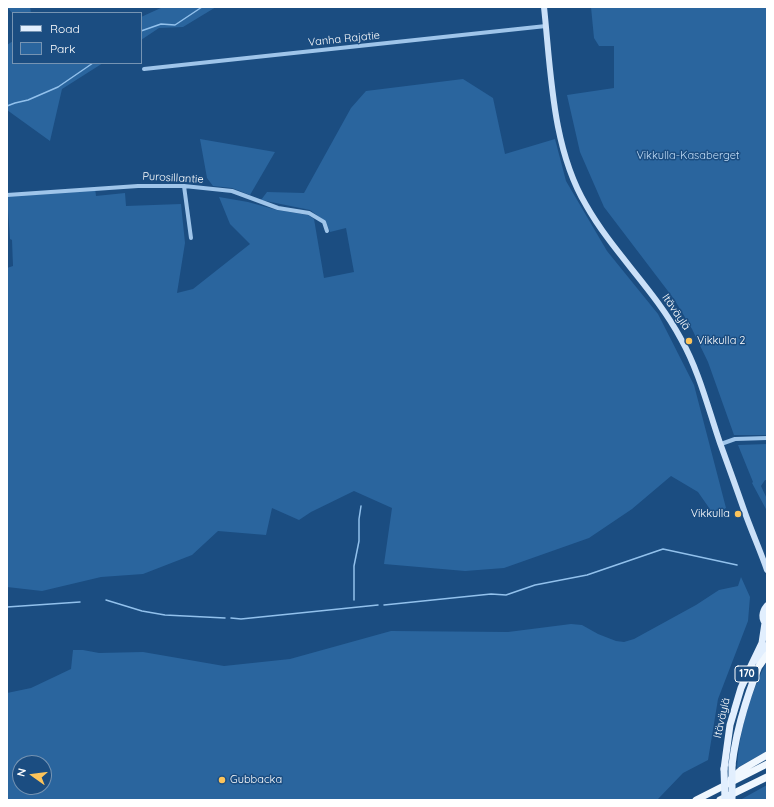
<!DOCTYPE html>
<html>
<head>
<meta charset="utf-8">
<style>
  body { margin:0 }
  #map { position:relative; width:774px; height:807px; overflow:hidden; background:#1b4d81; font-family:Quicksand,sans-serif }
  canvas { display:block }
  .frame { position:absolute; inset:0; border:8px solid #fff; pointer-events:none }
  .legend { position:absolute; left:12px; top:12px; width:130px; height:52px; box-sizing:border-box; background:#1b4d81; border:1px solid #7694b3; margin:0; padding:5px 7px; list-style:none; font-size:12px; color:#fff }
  .legend li { display:flex; align-items:center; gap:8px; height:20px }
  .legend b { width:20px; border:1px solid #7694b3 }
  .north { position:absolute; left:12px; top:755px; width:40px; height:40px; box-sizing:border-box; background:#1b4d81; border:1px solid #7694b3; border-radius:50%; rotate:284deg; font-size:11px; font-weight:700; line-height:16px; text-align:center; color:#fff }
  .north::after { content:''; display:block; margin:auto; width:14px; height:18px; background:#fcc45b; clip-path:polygon(50% 0,100% 100%,50% 72%,0 100%) }
</style>
</head>
<body>
<div id="map">
<canvas width="774" height="807"></canvas>
<div class="frame"></div>
<ul class="legend">
<li><b style="height:5px;background:#e2effe"></b>Road</li>
<li><b style="height:11px;background:#2a659e"></b>Park</li>
</ul>
<div class="north">N</div>
</div>
<script>
const ctx = document.querySelector('canvas').getContext('2d');
ctx.lineJoin = 'round';
function fillPath(path, color) {
  ctx.fillStyle = color;
  ctx.fill(path, 'evenodd');
}
function trace(path, color, width, dash) {
  ctx.strokeStyle = color;
  ctx.lineWidth = width;
  ctx.lineCap = dash ? 'butt' : 'round';
  ctx.setLineDash(dash || []);
  ctx.stroke(path);
}
function label(font, color, halo, rows, align = 'center') {
  ctx.font = font + ' Quicksand,sans-serif';
  ctx.lineWidth = 3;
  ctx.setLineDash([]);
  ctx.textBaseline = 'middle';
  ctx.strokeStyle = halo;
  ctx.fillStyle = color;
  for (const [text, x, y, turn = 0] of rows) {
    ctx.save();
    ctx.translate(x, y);
    ctx.rotate((+turn || 0) * Math.PI / 180);
    ctx.textAlign = isNaN(turn) ? turn : align;
    if (halo) ctx.strokeText(text, 0, 0);
    ctx.fillText(text, 0, 0);
    ctx.restore();
  }
}
fillPath(new Path2D(`
  M 7,7 L 30,7 L 31,13 L 13,13 L 13,14 Z
  M 163,7 L 216,7 L 183,27 L 159,28 L 141,40 L 141,17 Z
  M 591,7 L 767,7 L 767,435 L 734,435 L 708,362 L 692,329 L 674,299 L 604,207 L 580,152 L 567,95 L 614,88 L 614,46 L 599,46 L 594,38 Z
  M 13,41 L 13,63 L 103,63 L 62,89 L 50,141 L 7,110 L 7,45 Z
  M 463,79 L 493,98 L 505,154 L 555,139 L 566,181 L 607,251 L 658,314 L 694,385 L 726,508 L 714,515 L 698,492 L 671,476 L 632,509 L 589,538 L 504,568 L 465,571 L 384,564 L 392,508 L 354,491 L 311,512 L 299,520 L 272,508 L 266,535 L 218,531 L 192,555 L 143,574 L 101,577 L 42,591 L 7,587 L 7,268 L 13,266 L 12,240 L 10,239 L 7,195 L 95,188 L 96,196 L 125,193 L 126,206 L 181,204 L 185,243 L 177,293 L 193,289 L 250,244 L 230,224 L 219,197 L 248,202 L 277,210 L 308,215 L 314,219 L 324,278 L 354,272 L 346,228 L 330,232 L 326,222 L 310,210 L 261,200 L 267,192 L 304,193 L 351,108 L 366,91 Z
  M 200,139 L 275,152 L 250,195 L 232,188 L 213,186 L 207,178 Z
  M 767,444 L 767,480 L 765,480 L 761,486 L 767,499 L 767,511 L 752,483 L 753,482 L 738,445 Z
  M 741,577 L 750,597 L 748,621 L 718,699 L 708,760 L 683,773 L 658,799 L 7,800 L 7,693 L 31,688 L 71,669 L 73,650 L 83,650 L 99,653 L 143,652 L 224,666 L 290,659 L 391,631 L 508,632 L 571,624 L 582,625 L 598,634 L 616,641 L 624,642 L 634,639 L 696,605 L 719,590 L 738,586 ZM 20,763 L 44,763 L 44,787 L 20,787 Z
  M 767,661 L 767,751 L 737,768 C 739,731 750,694 767,661 Z
  M 767,785 L 767,800 L 740,800 Z`), '#2a659e');
trace(new Path2D(`
  M 141,31 L 161,24 L 175,25 L 202,7
  M 7,106 L 15,103 L 28,100 L 58,87 L 93,63
  M 106,600 L 142,611 L 165,615 L 225,618
  M 354,600 L 354,566 L 359,541 L 359,519 L 361,506
  M 384,605 L 491,594 L 506,595 L 535,585 L 587,575 L 663,549 L 737,565
  M 7,607 L 80,602
  M 231,618 L 241,619 L 378,605`), '#92c1ec', 1.5);
trace(new Path2D(`
  M 144,69 L 546,26
  M 184,186 L 191,238
  M 7,195 L 138,186 L 184,186 L 232,191 L 278,208 L 309,213 L 324,222 L 327,231
  M 721,444 L 735,439 L 767,438`), '#9fc5ea', 4);
trace(new Path2D(`
  M 544,7 C 551,72 552,148 586,205 C 613,253 655,290 681,339 C 699,371 708,408 720,443 C 728,465 736,487 744,510 C 751,530 760,550 767,570`), '#cae0f8', 6);
trace(new Path2D(`
  M 767,625 C 761,619 762,612 767,606
  M 732,765 C 737,723 751,684 767,646
  M 724,769 L 730,725 L 741,688 L 750,668 L 762,643 L 765,623`), '#e2effe', 7);
trace(new Path2D(`
  M 760,665 L 767,655
  M 731,779 L 741,770 L 767,755
  M 696,800 L 767,764
  M 720,800 L 767,777`), '#f0f7fe', 7);
trace(new Path2D(`
  M 724,769 L 725,800
  M 732,800 L 732,765`), '#e2effe', 7);
for (const [x, y, r, color] of [
  [689,341,4,"#fcc45b"],
  [738,514,4,"#fcc45b"],
  [222,780,4,"#fcc45b"]
]) {
  const dot = new Path2D();
  dot.arc(x, y, r, 0, 2 * Math.PI);
  ctx.fillStyle = color;
  ctx.fill(dot);
  trace(dot, '#1b4d81', 1.5);
}
for (const [x, y, w] of [
  [747,674,24]
]) {
  const box = new Path2D();
  box.roundRect(x - w / 2, y - 8, w, 16, 3);
  ctx.fillStyle = '#1b4d81';
  ctx.fill(box);
  trace(box, '#fff', 1);
}
label('bold 10px', '#fff', null, [
  ["170",747,674]
]);
label('11px', '#fff', '#1b4d81', [
  ["Vanha Rajatie",344,39,-6],
  ["Purosillantie",173,178,3],
  ["Itäväylä",676,312,56],
  ["Itäväylä",722,718,-77]
]);
label('11px', '#c3def8', '#1b4d81', [
  ["Vikkulla-Kasaberget",688,156]
]);
label('11px', '#fff', '#1b4d81', [
  ["Vikkulla 2",697,341],
  ["Vikkulla",730,514,"right"],
  ["Gubbacka",230,780]
], 'left');
</script>
</body>
</html>
